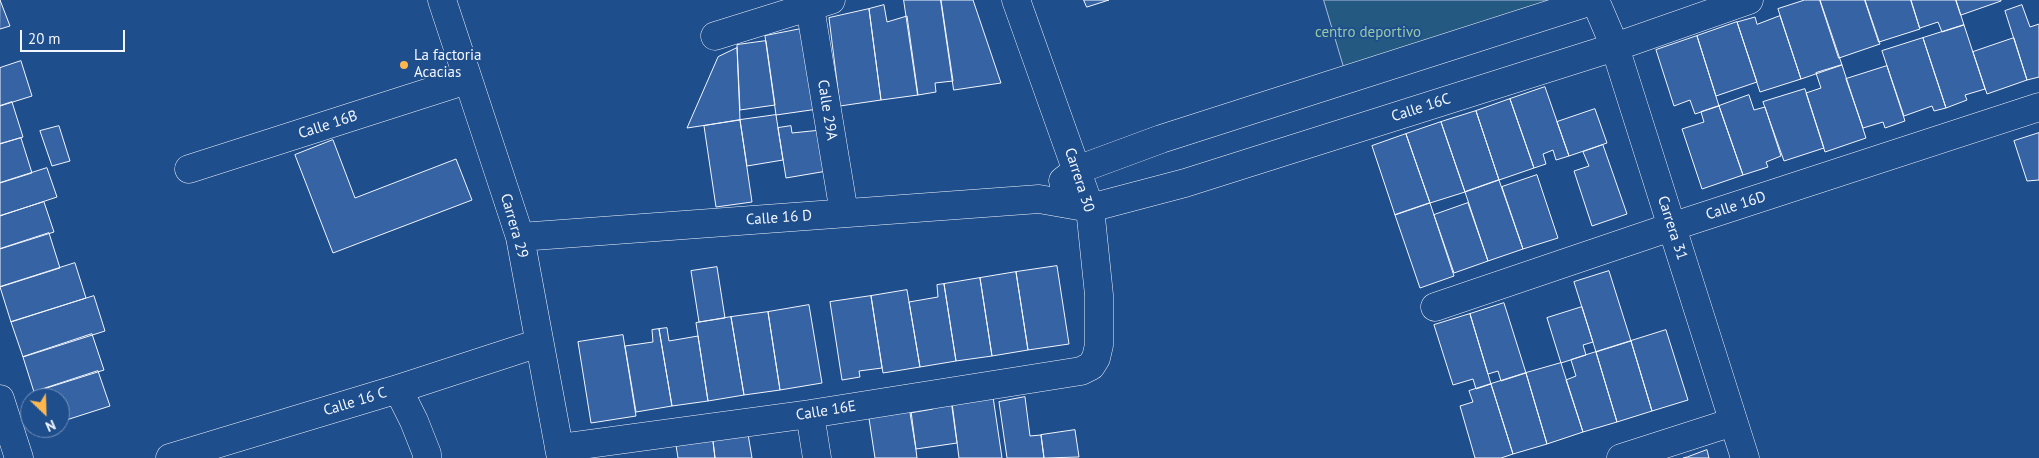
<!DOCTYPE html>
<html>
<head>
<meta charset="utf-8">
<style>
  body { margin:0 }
  #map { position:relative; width:2039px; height:458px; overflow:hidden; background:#1f4e8c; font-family:"PT Sans",sans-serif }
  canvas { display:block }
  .north { position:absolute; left:20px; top:388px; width:50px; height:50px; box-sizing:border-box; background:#1f4e8c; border:1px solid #7391ba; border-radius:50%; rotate:156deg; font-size:14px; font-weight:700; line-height:20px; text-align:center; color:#f2f6ff }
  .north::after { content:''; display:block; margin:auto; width:18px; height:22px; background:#ffb74d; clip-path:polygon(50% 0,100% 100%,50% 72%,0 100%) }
  .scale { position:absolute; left:20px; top:30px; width:105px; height:22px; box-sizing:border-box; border:2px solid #f2f6ff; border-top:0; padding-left:6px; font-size:15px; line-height:18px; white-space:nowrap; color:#f2f6ff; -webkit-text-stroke:4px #1f4e8c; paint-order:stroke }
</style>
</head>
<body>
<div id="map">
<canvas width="2039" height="458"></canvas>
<div class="north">N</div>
<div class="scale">20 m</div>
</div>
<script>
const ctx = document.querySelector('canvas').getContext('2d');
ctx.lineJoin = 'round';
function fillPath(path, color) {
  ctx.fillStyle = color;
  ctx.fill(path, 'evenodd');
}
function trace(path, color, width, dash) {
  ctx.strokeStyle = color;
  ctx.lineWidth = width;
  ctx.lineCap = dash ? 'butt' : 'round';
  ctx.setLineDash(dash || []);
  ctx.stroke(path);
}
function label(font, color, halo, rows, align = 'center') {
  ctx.font = font + ' "PT Sans",sans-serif';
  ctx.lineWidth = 4;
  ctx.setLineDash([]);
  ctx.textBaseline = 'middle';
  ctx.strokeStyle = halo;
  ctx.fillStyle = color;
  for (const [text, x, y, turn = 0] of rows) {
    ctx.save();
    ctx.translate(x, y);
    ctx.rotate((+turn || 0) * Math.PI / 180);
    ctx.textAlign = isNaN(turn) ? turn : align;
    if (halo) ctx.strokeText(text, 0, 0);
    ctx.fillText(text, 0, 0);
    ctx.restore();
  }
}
const green = new Path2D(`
  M 1324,0 L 1568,0 L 1346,74 Z`);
fillPath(green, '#245a82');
trace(green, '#a8bbd7', 1);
const building = new Path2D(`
  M 0,0 L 10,26 L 0,29 Z
  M 904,0 L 941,0 L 953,81 L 935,83 L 936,92 L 918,95 Z
  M 941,0 L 973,0 L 1001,83 L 954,90 Z
  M 1084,0 L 1109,0 L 1087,7 Z
  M 1805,0 L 1820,0 L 1842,65 L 1801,79 L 1778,9 Z
  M 1820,0 L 1865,0 L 1880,44 L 1839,58 Z
  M 1865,0 L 1911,0 L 1920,29 L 1879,42 Z
  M 1911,0 L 1956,0 L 1964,25 L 1942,32 L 1938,22 L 1920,28 Z
  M 1956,0 L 2001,0 L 2001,1 L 1961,15 Z
  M 884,5 L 887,22 L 907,16 L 918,95 L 881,100 L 869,9 Z
  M 2022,5 L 2030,27 L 2039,24 L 2039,77 L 2027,80 L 2005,11 Z
  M 869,9 L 881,100 L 840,106 L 829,18 Z
  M 1780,16 L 1801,79 L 1760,92 L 1737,22 L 1755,17 L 1757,24 Z
  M 1737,22 L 1757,82 L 1716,96 L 1697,36 Z
  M 1964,25 L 1985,89 L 1965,95 L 1967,100 L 1946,108 L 1923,38 Z
  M 806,28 L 818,109 L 776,115 L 765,36 Z
  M 1697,36 L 1719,106 L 1695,114 L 1690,100 L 1674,106 L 1656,50 Z
  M 1923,38 L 1946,108 L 1934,111 L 1932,106 L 1904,116 L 1882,51 Z
  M 2014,38 L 2027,80 L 1987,94 L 1973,52 Z
  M 766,41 L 775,105 L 740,110 L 737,45 Z
  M 737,48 L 740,120 L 687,128 L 718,57 Z
  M 21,61 L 32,96 L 0,106 L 0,68 Z
  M 1842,65 L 1866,138 L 1825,152 L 1806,93 L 1821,88 L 1816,73 Z
  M 1887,66 L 1905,121 L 1885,128 L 1883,122 L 1863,128 L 1846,79 Z
  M 1545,87 L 1569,156 L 1556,160 L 1553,150 L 1543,154 L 1546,164 L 1534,168 L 1510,99 Z
  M 1805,89 L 1824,148 L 1784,161 L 1763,102 Z
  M 1749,95 L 1754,110 L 1765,107 L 1781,156 L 1766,162 L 1768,167 L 1743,175 L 1719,106 Z
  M 1510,99 L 1534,168 L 1499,180 L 1476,111 Z
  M 12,102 L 23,137 L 0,144 L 0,106 Z
  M 1719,106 L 1743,175 L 1702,189 L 1682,129 L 1704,122 L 1701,112 Z
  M 1595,109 L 1607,143 L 1569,156 L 1557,122 Z
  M 1476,111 L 1499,180 L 1465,192 L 1441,122 Z
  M 776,115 L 783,160 L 747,166 L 740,120 Z
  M 740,120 L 752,202 L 716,207 L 704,126 Z
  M 1441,122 L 1465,192 L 1430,203 L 1406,134 Z
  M 59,126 L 70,161 L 52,166 L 40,131 Z
  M 791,126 L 792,133 L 821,130 L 827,171 L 786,178 L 778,128 Z
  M 2039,133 L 2039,180 L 2027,181 L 2014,141 Z
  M 1406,134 L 1430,203 L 1395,215 L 1372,146 Z
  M 21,138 L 32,173 L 0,183 L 0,144 Z
  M 333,140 L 355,198 L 456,159 L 472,200 L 333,253 L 295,155 Z
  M 1603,145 L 1627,214 L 1592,226 L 1574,171 L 1589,166 L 1583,152 Z
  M 47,168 L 57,197 L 0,216 L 0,183 Z
  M 1537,175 L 1558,238 L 1523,249 L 1502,187 Z
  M 1499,180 L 1523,249 L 1488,261 L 1465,192 Z
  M 44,202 L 54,232 L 0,249 L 0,216 Z
  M 1430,203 L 1454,276 L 1420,288 L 1395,215 Z
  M 1468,203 L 1488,261 L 1454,273 L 1434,215 Z
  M 49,233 L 60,268 L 0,287 L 0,249 Z
  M 75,263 L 86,298 L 11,322 L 0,287 Z
  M 1057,266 L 1069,344 L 1028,350 L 1016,272 Z
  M 717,267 L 725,318 L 699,322 L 691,271 Z
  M 1609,271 L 1631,341 L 1596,352 L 1574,282 Z
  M 1016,272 L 1028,350 L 992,356 L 980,278 Z
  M 980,278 L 992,356 L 956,361 L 944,284 Z
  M 944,284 L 956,361 L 920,367 L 909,302 L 938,297 L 937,285 Z
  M 907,290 L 920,367 L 883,373 L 871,296 Z
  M 94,296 L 105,331 L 23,357 L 11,322 Z
  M 871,296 L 882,368 L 859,371 L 860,377 L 842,380 L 830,302 Z
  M 1504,303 L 1526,373 L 1501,381 L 1498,371 L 1488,374 L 1470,314 Z
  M 809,305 L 822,383 L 780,390 L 768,312 Z
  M 1582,307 L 1593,342 L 1583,345 L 1586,355 L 1561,363 L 1547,318 Z
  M 768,312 L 780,390 L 744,395 L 731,317 Z
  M 1470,314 L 1491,384 L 1476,389 L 1473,379 L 1453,385 L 1434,325 Z
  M 731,317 L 744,395 L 708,401 L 696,323 Z
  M 667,328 L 669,341 L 698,336 L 708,401 L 672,406 L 659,329 Z
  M 659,329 L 672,406 L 636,412 L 625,346 L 653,342 L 652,330 Z
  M 1666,330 L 1688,400 L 1652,411 L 1631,341 Z
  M 92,334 L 104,370 L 34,392 L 23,357 Z
  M 623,335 L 636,416 L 591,423 L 578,342 Z
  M 1631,341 L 1652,411 L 1617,422 L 1596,352 Z
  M 1596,352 L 1617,422 L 1583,432 L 1566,380 L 1576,376 L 1571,360 Z
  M 1561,363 L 1583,432 L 1547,444 L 1526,373 Z
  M 98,371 L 110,406 L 60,422 L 60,398 L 36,398 L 34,392 L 36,391 Z
  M 1526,373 L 1547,444 L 1513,454 L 1491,384 Z
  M 1491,384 L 1513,454 L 1501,458 L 1475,458 L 1460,406 L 1473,402 L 1469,391 Z
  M 992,390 L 1002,458 L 959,458 L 951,395 Z
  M 1025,397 L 1030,436 L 1041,435 L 1044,458 L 1007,458 L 999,402 Z
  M 951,400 L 957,443 L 916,449 L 910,413 L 933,409 L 932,403 Z
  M 911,411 L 917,458 L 875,458 L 868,412 Z
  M 747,428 L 752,458 L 715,458 L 712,433 Z
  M 1075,430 L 1079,457 L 1044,458 L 1041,435 Z
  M 712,433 L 715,458 L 678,458 L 675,439 Z
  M 1707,450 L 1709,458 L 1683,458 L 1687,457 Z`);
fillPath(building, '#3563a3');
trace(building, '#f2f6ff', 1);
const minor = new Path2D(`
  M 442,0 L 520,237 L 561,458
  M 1595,0 L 1615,47 L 1745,458
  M 810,7 L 844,213
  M 715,36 L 831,0
  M 189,169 L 467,80
  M 1063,181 L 1077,170 L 1161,139 L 1595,0
  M 520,237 L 1039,199 L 1090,208 L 1185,183 L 1615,47 L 1749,0
  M 1435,307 L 1671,227 L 2039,107
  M 398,389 L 414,421 L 427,454 L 427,458
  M 0,399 L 19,458
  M 810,414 L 817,458
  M 559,448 L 810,414 L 1081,371 L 1091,366 L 1096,358 L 1099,345 L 1099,295 L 1090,208 L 1016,0
  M 170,458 L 398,389 L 539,343
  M 1621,458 L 1733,422`);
trace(minor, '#f2f6ff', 29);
trace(minor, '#1f4e8c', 28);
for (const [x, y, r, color] of [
  [404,65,5,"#ffb74d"]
]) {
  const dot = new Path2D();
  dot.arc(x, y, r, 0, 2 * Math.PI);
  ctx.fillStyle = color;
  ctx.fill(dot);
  trace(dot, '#1f4e8c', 2);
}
label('15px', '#97c8a6', '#1f4e8c', [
  ["centro deportivo",1368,33]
]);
label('15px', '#f2f6ff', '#1f4e8c', [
  ["La factoria",414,56],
  ["Acacias",414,73]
], 'left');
label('15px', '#f2f6ff', '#1f4e8c', [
  ["Calle 16C",1421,108,-18],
  ["Calle 29A",827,110,81],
  ["Calle 16B",328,125,-18],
  ["Carrera 30",1079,180,72],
  ["Calle 16D",1736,206,-18],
  ["Calle 16 D",779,218,-4],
  ["Carrera 29",514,226,74],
  ["Carrera 31",1672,228,72],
  ["Calle 16 C",355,402,-17],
  ["Calle 16E",826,411,-9]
]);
</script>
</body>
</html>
